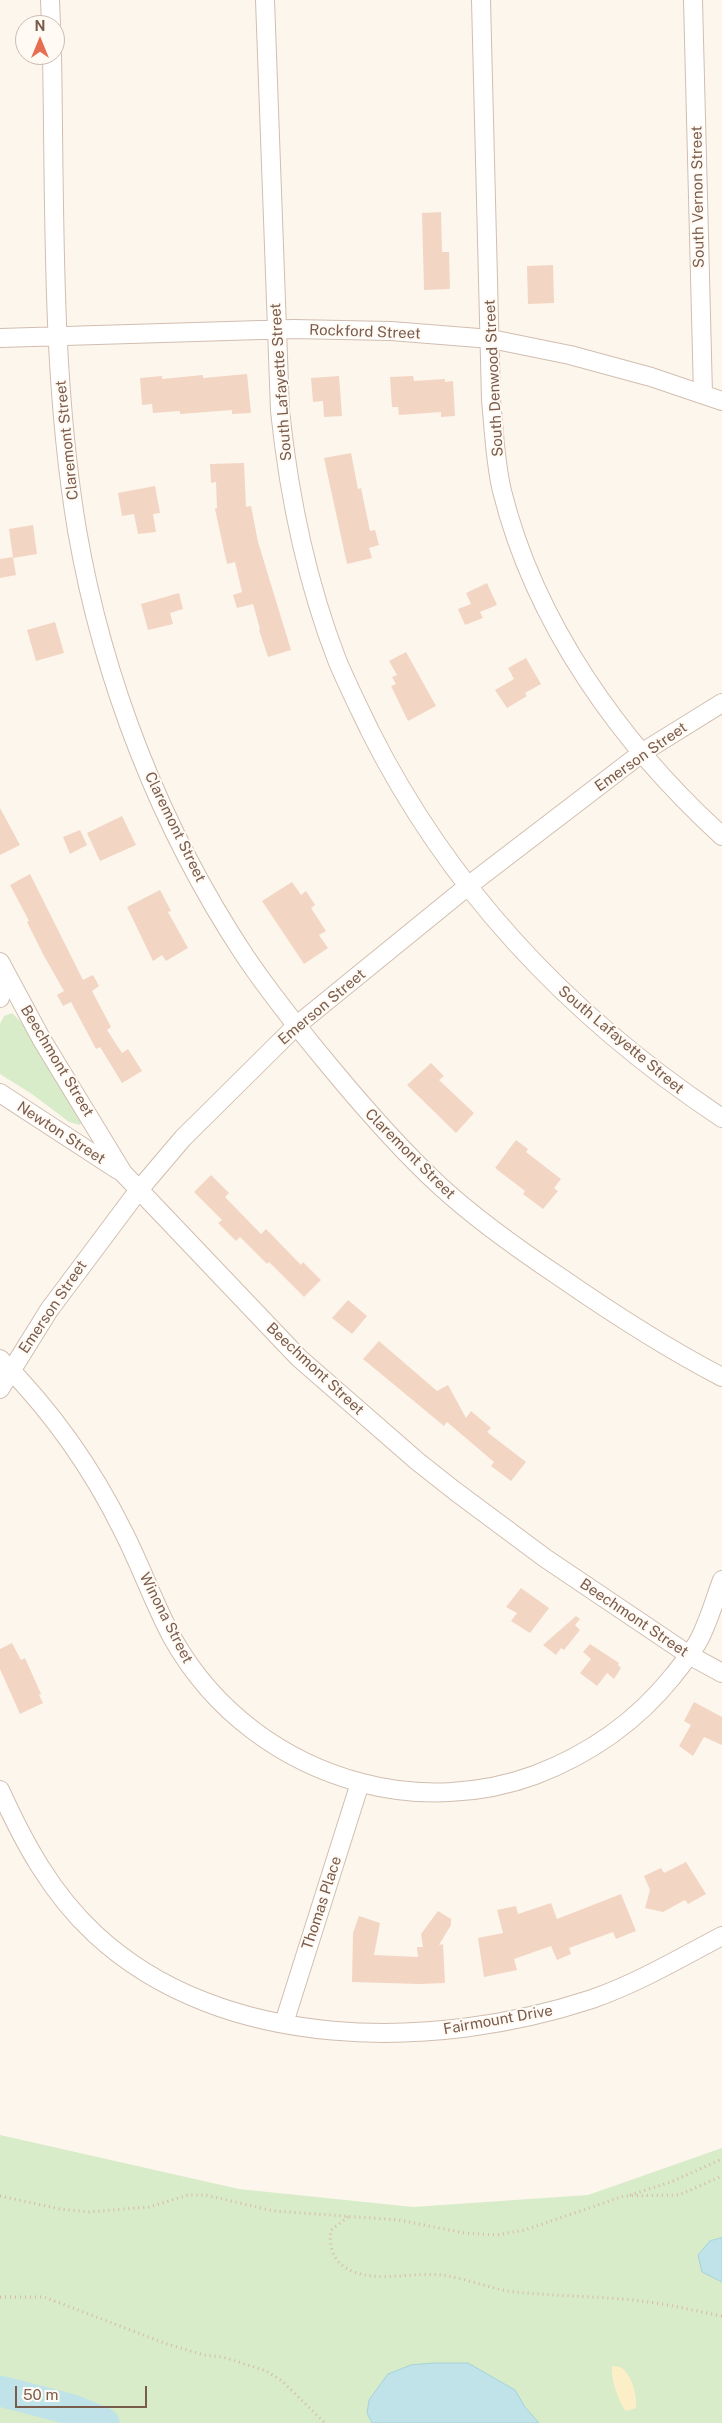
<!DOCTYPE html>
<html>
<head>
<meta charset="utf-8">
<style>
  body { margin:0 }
  #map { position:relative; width:722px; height:2423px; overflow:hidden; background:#fdf6ec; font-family:"Public Sans",sans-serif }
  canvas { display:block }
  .north { position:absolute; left:15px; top:15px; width:50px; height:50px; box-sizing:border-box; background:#fffaf3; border:1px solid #cabbb1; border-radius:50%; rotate:0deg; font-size:14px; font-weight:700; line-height:20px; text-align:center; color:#7a5c4d }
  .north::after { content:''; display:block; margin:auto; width:18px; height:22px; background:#e76f51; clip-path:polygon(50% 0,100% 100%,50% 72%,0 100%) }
  .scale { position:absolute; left:15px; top:2386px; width:132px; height:22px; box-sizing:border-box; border:2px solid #7a5c4d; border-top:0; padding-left:6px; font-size:15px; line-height:18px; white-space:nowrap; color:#7a5c4d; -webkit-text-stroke:4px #fffaf3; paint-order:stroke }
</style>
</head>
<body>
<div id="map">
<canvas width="722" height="2423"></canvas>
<div class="north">N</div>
<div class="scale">50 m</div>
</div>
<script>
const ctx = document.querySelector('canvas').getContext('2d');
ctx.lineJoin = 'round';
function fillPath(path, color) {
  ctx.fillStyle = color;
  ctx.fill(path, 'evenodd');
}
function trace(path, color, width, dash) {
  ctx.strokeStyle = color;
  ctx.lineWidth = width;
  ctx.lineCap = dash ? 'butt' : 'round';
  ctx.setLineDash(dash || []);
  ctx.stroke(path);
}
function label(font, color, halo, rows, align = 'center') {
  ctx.font = font + ' "Public Sans",sans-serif';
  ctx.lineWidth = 4;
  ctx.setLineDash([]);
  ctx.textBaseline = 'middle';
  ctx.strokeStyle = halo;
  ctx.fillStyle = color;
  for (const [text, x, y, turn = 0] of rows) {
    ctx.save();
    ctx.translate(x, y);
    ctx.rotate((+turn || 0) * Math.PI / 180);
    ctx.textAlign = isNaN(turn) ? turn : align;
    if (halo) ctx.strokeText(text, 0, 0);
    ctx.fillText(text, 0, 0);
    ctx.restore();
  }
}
fillPath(new Path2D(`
  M 12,1013 L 22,1023 L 80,1114 L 82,1120 L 80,1125 L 69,1122 L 32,1094 L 0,1074 L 0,1024 L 4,1016 Z
  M 0,2135 L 239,2189 L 413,2207 L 588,2195 L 722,2148 L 722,2423 L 0,2423 Z`), '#d8ecc9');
fillPath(new Path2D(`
  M 612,2366 L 620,2367 C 632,2374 637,2395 636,2408 L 626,2411 C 619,2404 610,2376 612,2366 Z`), '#fcefc7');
const water = new Path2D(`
  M 722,2238 L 722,2282 L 702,2272 L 698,2255 L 710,2241 Z
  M 435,2363 L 468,2363 L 515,2390 L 525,2407 L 539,2423 L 372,2423 L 367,2413 L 369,2400 L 388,2374 L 411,2365 Z`);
fillPath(water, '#bfe3e8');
trace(water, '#a5d3da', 1);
trace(new Path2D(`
  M 0,2391 L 73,2410 L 104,2423`), '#bfe3e8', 31);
fillPath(new Path2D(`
  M 441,212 L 442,252 L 449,252 L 450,289 L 424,290 L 422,213 Z
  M 553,265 L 554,303 L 528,304 L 527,266 Z
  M 247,374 L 251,413 L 232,414 L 232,410 L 180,414 L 180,411 L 153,413 L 152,404 L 142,405 L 140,378 L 162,376 L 162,379 L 203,375 L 203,378 Z
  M 339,376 L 342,416 L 324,417 L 323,401 L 313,402 L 311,378 Z
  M 413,376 L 414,381 L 445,379 L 445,382 L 453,381 L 455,416 L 441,417 L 441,412 L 399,415 L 398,407 L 392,407 L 390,377 Z
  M 351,453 L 358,489 L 361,488 L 370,531 L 375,530 L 379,545 L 369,548 L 372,558 L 347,564 L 324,458 Z
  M 244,463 L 246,507 L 251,506 L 258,542 L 291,650 L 268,657 L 259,630 L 260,629 L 253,604 L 237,608 L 233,595 L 242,592 L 235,562 L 227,564 L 215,509 L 217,508 L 216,482 L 211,483 L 210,464 Z
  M 155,486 L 160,513 L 153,514 L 156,532 L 138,534 L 134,514 L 122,516 L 118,493 Z
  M 33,525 L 37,554 L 13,558 L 9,529 Z
  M 13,557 L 16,575 L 0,578 L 0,559 Z
  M 487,583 L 497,605 L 480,612 L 483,618 L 465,625 L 458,609 L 471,604 L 466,593 Z
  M 179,593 L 183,609 L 170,613 L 173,624 L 148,630 L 141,604 Z
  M 55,622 L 64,653 L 36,661 L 27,630 Z
  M 406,652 L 436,706 L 408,721 L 391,686 L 396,684 L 392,677 L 397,675 L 389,661 Z
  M 526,658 L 541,684 L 525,693 L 527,696 L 507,708 L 495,690 L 514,679 L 508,668 Z
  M 0,808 L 20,845 L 0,855 Z
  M 122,816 L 136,845 L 100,861 L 87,833 Z
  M 80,830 L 87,845 L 70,854 L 63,837 Z
  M 30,874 L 83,980 L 93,975 L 99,986 L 92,991 L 111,1027 L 107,1030 L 122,1053 L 128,1049 L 142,1071 L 122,1083 L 100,1047 L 96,1049 L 71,1002 L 63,1006 L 57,995 L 64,991 L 44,956 L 27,922 L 29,921 L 10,885 Z
  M 292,882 L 301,895 L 306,891 L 315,905 L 311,908 L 326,931 L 319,935 L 328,948 L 304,964 L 262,901 Z
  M 160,890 L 171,911 L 168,912 L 188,948 L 166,961 L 162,955 L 153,961 L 127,907 Z
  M 431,1063 L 444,1076 L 439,1080 L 474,1113 L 456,1133 L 407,1085 Z
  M 516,1140 L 528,1149 L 526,1152 L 561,1179 L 554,1188 L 558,1191 L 543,1209 L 523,1194 L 525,1191 L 495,1168 Z
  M 211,1175 L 229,1193 L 225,1197 L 261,1234 L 266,1229 L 301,1265 L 303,1262 L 321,1280 L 304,1297 L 269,1262 L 267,1264 L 240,1237 L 236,1241 L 218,1223 L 222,1220 L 194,1192 Z
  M 348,1300 L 367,1316 L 352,1334 L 332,1318 Z
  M 379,1341 L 437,1391 L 448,1385 L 466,1418 L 471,1411 L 491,1428 L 487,1432 L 526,1462 L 511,1481 L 491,1466 L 494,1462 L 447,1422 L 444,1426 L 363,1359 Z
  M 521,1588 L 549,1608 L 530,1633 L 511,1621 L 517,1613 L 506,1607 Z
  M 576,1616 L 580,1619 L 575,1625 L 580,1630 L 564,1650 L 561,1648 L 556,1655 L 543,1645 Z
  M 12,1643 L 21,1660 L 25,1658 L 41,1694 L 39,1695 L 43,1703 L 20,1714 L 0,1669 L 0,1649 Z
  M 590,1644 L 619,1663 L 618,1665 L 621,1668 L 614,1679 L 607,1673 L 597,1686 L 580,1673 L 591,1659 L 583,1652 Z
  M 694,1702 L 722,1717 L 722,1745 L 704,1737 L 693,1756 L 679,1746 L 691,1725 L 684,1721 Z
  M 686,1862 L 706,1894 L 688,1904 L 685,1900 L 663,1912 L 645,1908 L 650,1890 L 644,1876 L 661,1868 L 664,1873 Z
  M 621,1894 L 636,1931 L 616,1939 L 613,1932 L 569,1948 L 571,1954 L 557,1960 L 551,1946 L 514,1959 L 517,1970 L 484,1977 L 478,1938 L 503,1933 L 497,1910 L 516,1906 L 518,1914 L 551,1903 L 557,1919 Z
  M 438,1911 L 451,1919 L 451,1925 L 439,1945 L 443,1944 L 445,1983 L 419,1984 L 352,1982 L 353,1933 L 359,1916 L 380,1923 L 374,1955 L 418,1957 L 417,1947 L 423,1947 L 421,1934 Z`), '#f3d5c3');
const street = new Path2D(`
  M 50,0 L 51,25
  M 265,0 L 280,411 C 289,496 306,580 337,660 C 347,684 359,708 370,731 C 451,892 573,1019 722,1118
  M 481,0 L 491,400 C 494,430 495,462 502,491 C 535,624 621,744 722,836
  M 693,0 L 703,394
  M 52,55 C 55,213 51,374 77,530 C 103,681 161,829 245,956 C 272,996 302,1033 332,1069 C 366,1110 401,1150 440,1186 C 477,1220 518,1249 560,1277 C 612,1313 666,1348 722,1377
  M 0,338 L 293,329 L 391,331 L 491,339 L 570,355 L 651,377 L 722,401
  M 0,962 L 42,1040 L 123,1173 L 299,1358 L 417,1461 L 455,1491 L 545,1558 L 689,1655 L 722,1673
  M 0,998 L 5,972
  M 0,1093 L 118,1170
  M 0,1359 C 50,1409 92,1468 123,1531 C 141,1566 154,1604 173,1639 C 214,1711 282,1762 362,1783 C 418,1798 481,1795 535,1775 C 590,1754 636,1722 673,1676 C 682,1664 693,1652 700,1638 C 709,1620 715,1599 722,1580
  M 0,1389 L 49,1310 L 138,1191 L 183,1138 L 296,1026 L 468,886 L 643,752 L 722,703
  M 0,1790 C 24,1843 51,1893 95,1934 C 223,2053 435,2051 592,1999 C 638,1983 680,1958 722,1936
  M 284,2023 L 360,1783`);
trace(street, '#d1beb0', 20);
trace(new Path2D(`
  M 630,2195 L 671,2182 L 722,2159
  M 0,2196 L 60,2209 L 88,2212 L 149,2207 L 188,2195 L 205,2195 L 274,2211 L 399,2220 L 464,2233 L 496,2235 L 525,2230 L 624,2196 L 679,2195 L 722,2176
  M 348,2217 L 331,2230 C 328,2249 335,2265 354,2272 C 381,2282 413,2272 441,2275 C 466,2278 490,2289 515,2292 C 554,2296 593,2296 632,2300 C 662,2303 692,2310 722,2316
  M 0,2297 L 44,2297 L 167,2344 L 204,2355 L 223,2357 L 266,2371 L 282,2381 L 325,2423`), '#d9b8a5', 3, [1, 4]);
trace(street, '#fff', 18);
label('15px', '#7a5c4d', '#fffaf3', [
  ["South Vernon Street",698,197,-91],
  ["Rockford Street",365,332,2],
  ["South Denwood Street",494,378,-93],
  ["South Lafayette Street",281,382,-94],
  ["Claremont Street",67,440,-96],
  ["Emerson Street",641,757,-35],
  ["Claremont Street",175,827,64],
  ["Emerson Street",322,1007,-40],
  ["South Lafayette Street",621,1040,40],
  ["Beechmont Street",57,1061,59],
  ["Newton Street",61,1133,33],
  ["Claremont Street",410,1154,45],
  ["Emerson Street",53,1307,-56],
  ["Beechmont Street",315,1369,43],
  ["Winona Street",166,1618,63],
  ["Beechmont Street",634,1618,34],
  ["Thomas Place",322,1903,-72],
  ["Fairmount Drive",498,2020,-10]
]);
</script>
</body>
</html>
